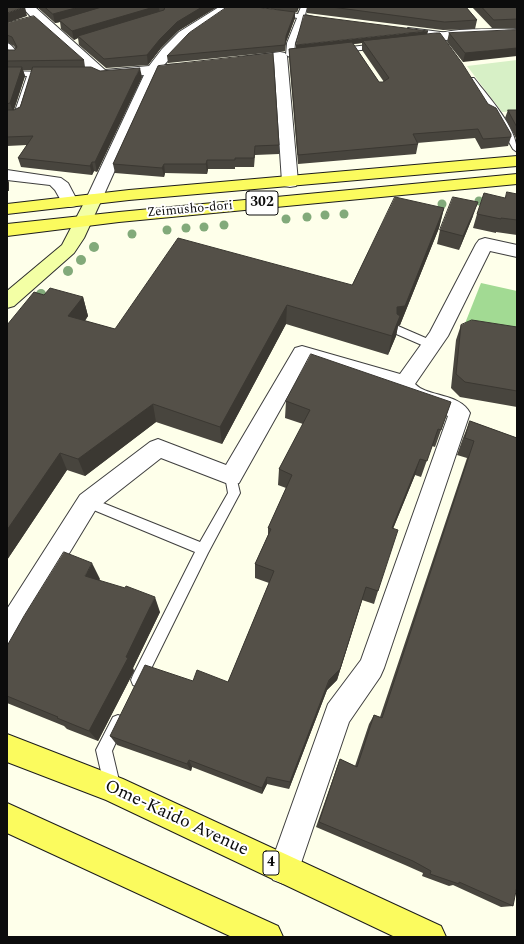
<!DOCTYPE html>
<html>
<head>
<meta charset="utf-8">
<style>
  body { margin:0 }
  #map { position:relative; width:524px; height:944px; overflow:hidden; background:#feffea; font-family:Spectral,serif }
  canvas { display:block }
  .frame { position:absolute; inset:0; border:8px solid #0c0c0c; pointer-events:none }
</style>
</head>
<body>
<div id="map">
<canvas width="524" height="944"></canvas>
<div class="frame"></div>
</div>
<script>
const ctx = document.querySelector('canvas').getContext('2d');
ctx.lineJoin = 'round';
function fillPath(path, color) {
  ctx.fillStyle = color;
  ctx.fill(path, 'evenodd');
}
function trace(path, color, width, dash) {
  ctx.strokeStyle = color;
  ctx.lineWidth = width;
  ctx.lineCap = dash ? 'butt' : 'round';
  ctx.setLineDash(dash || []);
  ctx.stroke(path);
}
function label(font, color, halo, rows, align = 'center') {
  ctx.font = font + ' Spectral,serif';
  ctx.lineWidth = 4;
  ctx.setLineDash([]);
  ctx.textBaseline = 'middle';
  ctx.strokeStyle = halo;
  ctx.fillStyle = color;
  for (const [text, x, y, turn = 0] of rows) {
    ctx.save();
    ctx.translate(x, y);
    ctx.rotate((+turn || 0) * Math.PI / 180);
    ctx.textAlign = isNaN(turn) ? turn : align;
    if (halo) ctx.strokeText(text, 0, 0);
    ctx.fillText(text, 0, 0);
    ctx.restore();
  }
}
fillPath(new Path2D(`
  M 481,283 L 517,291 L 517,341 L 462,331 Z`), '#a2da93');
fillPath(new Path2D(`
  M 517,60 L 517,111 L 502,112 L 467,66 Z`), '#d7f0c6');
const lane = new Path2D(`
  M 301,7 L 307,7 L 305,15 L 322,19 L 319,21 L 303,19 L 295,43 L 294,55 L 290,57 L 286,55 L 287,43 L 297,18 L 277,13 L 280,11 L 298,14 Z
  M 408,28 L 449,33 L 453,35 L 449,37 L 411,32 L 408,32 Z
  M 7,43 C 12,44 19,54 18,58 L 12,58 L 7,50 Z
  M 378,44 L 382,46 L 381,48 L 341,52 L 337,50 L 341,48 Z
  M 7,71 L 46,72 L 50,74 L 46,76 L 34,76 L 21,116 L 17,118 L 7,118 L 7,114 L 14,114 L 27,76 L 7,75 Z
  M 468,78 L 474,78 C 489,98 517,127 517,152 L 513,149 L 494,116 L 468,82 Z
  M 398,326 L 435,342 L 436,345 L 431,349 L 394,333 L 393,330 L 394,327 Z
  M 231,471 L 235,472 L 240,493 L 208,553 L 143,685 L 138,687 L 133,685 L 131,680 L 133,675 L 195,552 L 84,506 L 82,502 L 84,498 L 88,497 L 200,542 L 228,493 L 225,476 L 227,472 Z
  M 118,715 L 123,717 L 125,722 L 112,751 L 121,789 L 118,794 L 113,797 L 108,794 L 105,789 L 96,750 L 113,717 Z`);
const street = new Path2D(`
  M 22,7 L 35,7 L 105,70 L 149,66 L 162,49 L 179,32 L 219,7 L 234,7 L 189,38 L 164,65 L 191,64 L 193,67 L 191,70 L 158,74 L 102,199 L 100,203 L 94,204 L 88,203 L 86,199 L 144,75 L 102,79 L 97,78 L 44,31 Z
  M 517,29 L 517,37 L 450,39 L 440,42 L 435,41 L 433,38 C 441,26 502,30 517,29 Z
  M 280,52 L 285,53 L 287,56 L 298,182 L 296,186 L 290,187 L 284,186 L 282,182 L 274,61 L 244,65 L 239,64 L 237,61 L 239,58 L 244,57 Z
  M 7,170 L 61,178 L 68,183 L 78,202 L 76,206 L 70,207 L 64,206 L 55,190 L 50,185 L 7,180 Z
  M 485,238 L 517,245 L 517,257 L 490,251 L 448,336 L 415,384 C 427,397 460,393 470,413 L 384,668 L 380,677 L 349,722 L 299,869 L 295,880 L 284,884 L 273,880 L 269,869 L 328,704 L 361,660 L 448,416 L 402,397 L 398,389 L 307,362 L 239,483 L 231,485 L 161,458 L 96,509 L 16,641 L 7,644 L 7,609 L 80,495 L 150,442 L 158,439 L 226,465 L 295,348 L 302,346 L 400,374 L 430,332 L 476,244 L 479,240 Z`);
const secondary = new Path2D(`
  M 94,194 L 100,195 L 102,199 L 84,238 L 74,253 L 14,306 L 7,308 L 7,291 L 62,245 L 86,199 L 88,195 Z`);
const primary = new Path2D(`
  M 517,156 L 517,166 L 129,200 L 7,214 L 7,204 L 129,190 Z
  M 517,174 L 517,184 L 119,222 L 7,236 L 7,224 L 119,212 Z
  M 7,734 L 123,779 L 441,926 L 446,937 L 395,937 L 106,800 L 7,762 Z
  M 7,803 L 278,926 L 283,937 L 232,937 L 7,833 Z`);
trace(lane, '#3f3f3f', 2);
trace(street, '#3f3f3f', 2);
trace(secondary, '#2e2e2e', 2);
trace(primary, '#1d1d1d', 2);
fillPath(lane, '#fff');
fillPath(street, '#fff');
fillPath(secondary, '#f3ffa5');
fillPath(primary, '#fbfb5e');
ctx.fillStyle = '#82aa7a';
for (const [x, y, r] of [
  [479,201,4.5],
  [442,204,4.5],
  [344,214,4.5],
  [325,215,4.5],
  [307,217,4.5],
  [286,219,4.5],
  [224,225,4.5],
  [204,227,4.5],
  [186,228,4.5],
  [167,230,4.5],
  [132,234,4.5],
  [94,247,5],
  [81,260,5],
  [68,271,5],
  [41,294,5]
]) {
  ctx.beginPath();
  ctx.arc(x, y, r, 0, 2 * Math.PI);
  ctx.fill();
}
fillPath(new Path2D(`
  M 37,7 L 217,7 L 178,31 L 161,48 L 148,65 L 106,68 L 79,45 L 78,38 L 74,40 L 61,29 L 60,22 L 55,23 Z
  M 259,7 L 299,7 L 297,12 L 295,12 L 295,18 L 286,42 L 285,51 L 168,63 L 167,56 L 278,10 Z
  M 307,7 L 466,7 L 477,20 L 475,29 L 443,30 L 307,13 Z
  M 472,7 L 517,7 L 517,28 L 492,28 Z
  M 7,23 L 84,60 L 85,67 L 100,71 L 142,77 L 97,172 L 94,171 L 92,175 L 21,167 L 18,158 L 27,145 L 7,146 L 7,48 L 8,50 L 16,50 L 14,46 L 7,42 ZM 23,70 L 32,70 L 20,107 L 14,110 L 25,76 Z
  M 517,30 L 463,62 L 447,42 L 449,33 Z
  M 427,34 L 488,104 L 511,137 L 508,146 L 481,149 L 475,138 L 417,143 L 418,144 L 416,154 L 298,164 L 289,58 L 289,49 L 296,48 L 296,45 ZM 362,43 L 362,50 L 384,82 L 379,82 L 353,44 Z
  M 158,66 L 279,145 L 279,154 L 255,155 L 254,167 L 235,167 L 235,169 L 208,169 L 207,174 L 165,173 L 164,177 L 115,173 L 113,164 Z
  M 508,110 L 517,110 L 517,140 L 505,118 Z
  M 7,177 L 9,183 L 9,191 L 7,191 Z
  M 517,194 L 517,235 L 496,232 L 496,233 L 473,228 L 477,214 L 505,198 Z
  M 444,208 L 439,228 L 400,325 L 398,326 L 396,336 L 388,355 L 286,324 L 222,444 L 156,422 L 85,476 L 67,470 L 7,560 L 7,325 L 44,295 L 83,297 L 88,316 L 85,321 L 115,329 L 352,285 Z
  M 473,216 L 459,250 L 437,244 L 440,230 Z
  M 461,325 L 517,327 L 517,407 L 460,397 L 451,388 L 456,340 Z
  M 286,401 L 451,402 L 435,447 L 432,446 L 421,477 L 415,475 L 393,529 L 378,591 L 374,604 L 362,600 L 337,680 L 327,690 L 289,789 L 267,784 L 262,794 L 192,767 L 191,771 L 117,745 L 110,736 L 193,681 L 228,682 L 269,583 L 255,578 L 255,564 L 268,535 L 268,528 L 286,488 L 278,485 L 279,469 L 303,424 L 285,418 Z
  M 470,421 L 517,438 L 513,906 L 501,907 L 453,885 L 449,886 L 422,876 L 423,873 L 405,865 L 316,827 L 337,767 L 340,759 L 355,766 L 369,724 L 374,715 L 380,717 L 467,458 L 457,455 L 463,438 Z
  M 100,579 L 99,580 L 160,612 L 133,668 L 134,671 L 98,741 L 67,729 L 64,726 L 7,703 L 7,646 Z`), '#48453e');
fillPath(new Path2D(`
  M 25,7 L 27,16 L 7,23 L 7,13 Z
  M 79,7 L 111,7 L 59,20 L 60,22 L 55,23 L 53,14 Z
  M 154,7 L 159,7 L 160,15 L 78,36 L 78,38 L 74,40 L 72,31 Z
  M 202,7 L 217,7 L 178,31 L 161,48 L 148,65 L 147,55 L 160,39 L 177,22 Z
  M 297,7 L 299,7 L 297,12 Z
  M 295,12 L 295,18 L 286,42 L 285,51 L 286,36 Z
  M 428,31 L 427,36 L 363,41 L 362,43 L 296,50 L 296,45 Z
  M 517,47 L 517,56 L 463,62 L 465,53 Z
  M 22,67 L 25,76 L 13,112 L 10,103 Z
  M 140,68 L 142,77 L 97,172 L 95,162 Z
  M 207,160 L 208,169 L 207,174 L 206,164 Z
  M 92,162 L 94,171 L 92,175 L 90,166 Z
  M 164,164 L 165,173 L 164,177 L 162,168 Z
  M 7,177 L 9,183 L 9,191 L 7,186 Z
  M 478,202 L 473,216 L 459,250 L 463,236 Z
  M 444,208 L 439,228 L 400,325 L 398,326 L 396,336 L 388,355 L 392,336 L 397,307 Z
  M 83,297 L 88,316 L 74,335 L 68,316 Z
  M 287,305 L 286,324 L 222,444 L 220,427 Z
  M 153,404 L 156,422 L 85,476 L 78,459 Z
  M 60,453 L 67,470 L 7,560 L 7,530 Z
  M 420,459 L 415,475 L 387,543 L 392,528 Z
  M 92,563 L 100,579 L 93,592 L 85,576 Z
  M 366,587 L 337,680 L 327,690 L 289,789 L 290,782 Z
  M 155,597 L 160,612 L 133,668 L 134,671 L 98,741 L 89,731 Z
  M 189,760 L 192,767 L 191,771 L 187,764 Z
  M 267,777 L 267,784 L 262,794 L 262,788 Z`), '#3b3832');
const building = new Path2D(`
  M 7,7 L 25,7 L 7,13 Z
  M 45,7 L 79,7 L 53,14 Z
  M 102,7 L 154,7 L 72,31 L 59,20 Z
  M 164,7 L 202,7 L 177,22 L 160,39 L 147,55 L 104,59 L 78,36 L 164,10 L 165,7 Z
  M 227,7 L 256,7 L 295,12 L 286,36 L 285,45 L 167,56 L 189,33 Z
  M 332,7 L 466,7 L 477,20 L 445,22 Z
  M 482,7 L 517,7 L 517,19 L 494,20 Z
  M 304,15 L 428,31 L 296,45 Z
  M 34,16 L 84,60 L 7,61 L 7,48 L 8,50 L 15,50 L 17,47 L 12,37 L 7,35 L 7,23 Z
  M 517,30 L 517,48 L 465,53 L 449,33 Z
  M 436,33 L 440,33 L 462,63 L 488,104 L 496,108 L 511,134 L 511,137 L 483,139 L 478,129 L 413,134 L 418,144 L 298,155 L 289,49 L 352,42 L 379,82 L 383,82 L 389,78 L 363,41 Z
  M 273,53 L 279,145 L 255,146 L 254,158 L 235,158 L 235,160 L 207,160 L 206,164 L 164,164 L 162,168 L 113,164 L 158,66 Z
  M 7,67 L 22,67 L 10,103 L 7,104 Z
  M 33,67 L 91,67 L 100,71 L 140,68 L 95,162 L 92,162 L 90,166 L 18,158 L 33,136 L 7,137 L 7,110 L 14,110 L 20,107 Z
  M 508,110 L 517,110 L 517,127 Z
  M 507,192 L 517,194 L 517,220 L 501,218 L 501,219 L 477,214 L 484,193 L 505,198 Z
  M 395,197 L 444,208 L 405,306 L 397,307 L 397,314 L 400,316 L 392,336 L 287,305 L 220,427 L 153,404 L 78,459 L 60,453 L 7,530 L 7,325 L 34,292 L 44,295 L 50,288 L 83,297 L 68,316 L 115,329 L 178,238 L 352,285 Z
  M 453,197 L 478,202 L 463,236 L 440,230 Z
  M 472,320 L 517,327 L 517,391 L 465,382 L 456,374 L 461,325 Z
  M 311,354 L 451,402 L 441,430 L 438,429 L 427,461 L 420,459 L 392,528 L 398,530 L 378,591 L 366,587 L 340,669 L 329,680 L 290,782 L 267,777 L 262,788 L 189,760 L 187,764 L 110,736 L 145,665 L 193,681 L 197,670 L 228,682 L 274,571 L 255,564 L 271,529 L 268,528 L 292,475 L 279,469 L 310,410 L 286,401 Z
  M 470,421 L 517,438 L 517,886 L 513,906 L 459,882 L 459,884 L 430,874 L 431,871 L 413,861 L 319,822 L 340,759 L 357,767 L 374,715 L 382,718 L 474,441 L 465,438 Z
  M 64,552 L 92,563 L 85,576 L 125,588 L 126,586 L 155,597 L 126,657 L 128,658 L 89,731 L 57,718 L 58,717 L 7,696 L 7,646 L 24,616 Z`);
fillPath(building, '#545048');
trace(building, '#3b3832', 1);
label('13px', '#0c0c0c', '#fff', [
  ["Zeimusho-dori",190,210,-5]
]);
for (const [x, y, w] of [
  [262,203,32],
  [271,863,16]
]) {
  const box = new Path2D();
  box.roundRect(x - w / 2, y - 12, w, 24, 3);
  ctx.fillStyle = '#fff';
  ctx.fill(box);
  trace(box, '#0c0c0c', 1);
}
label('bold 14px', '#0c0c0c', null, [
  ["302",262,203],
  ["4",271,863]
]);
label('18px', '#0c0c0c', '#fff', [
  ["Ome-Kaido Avenue",176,819,25]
]);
</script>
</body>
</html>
